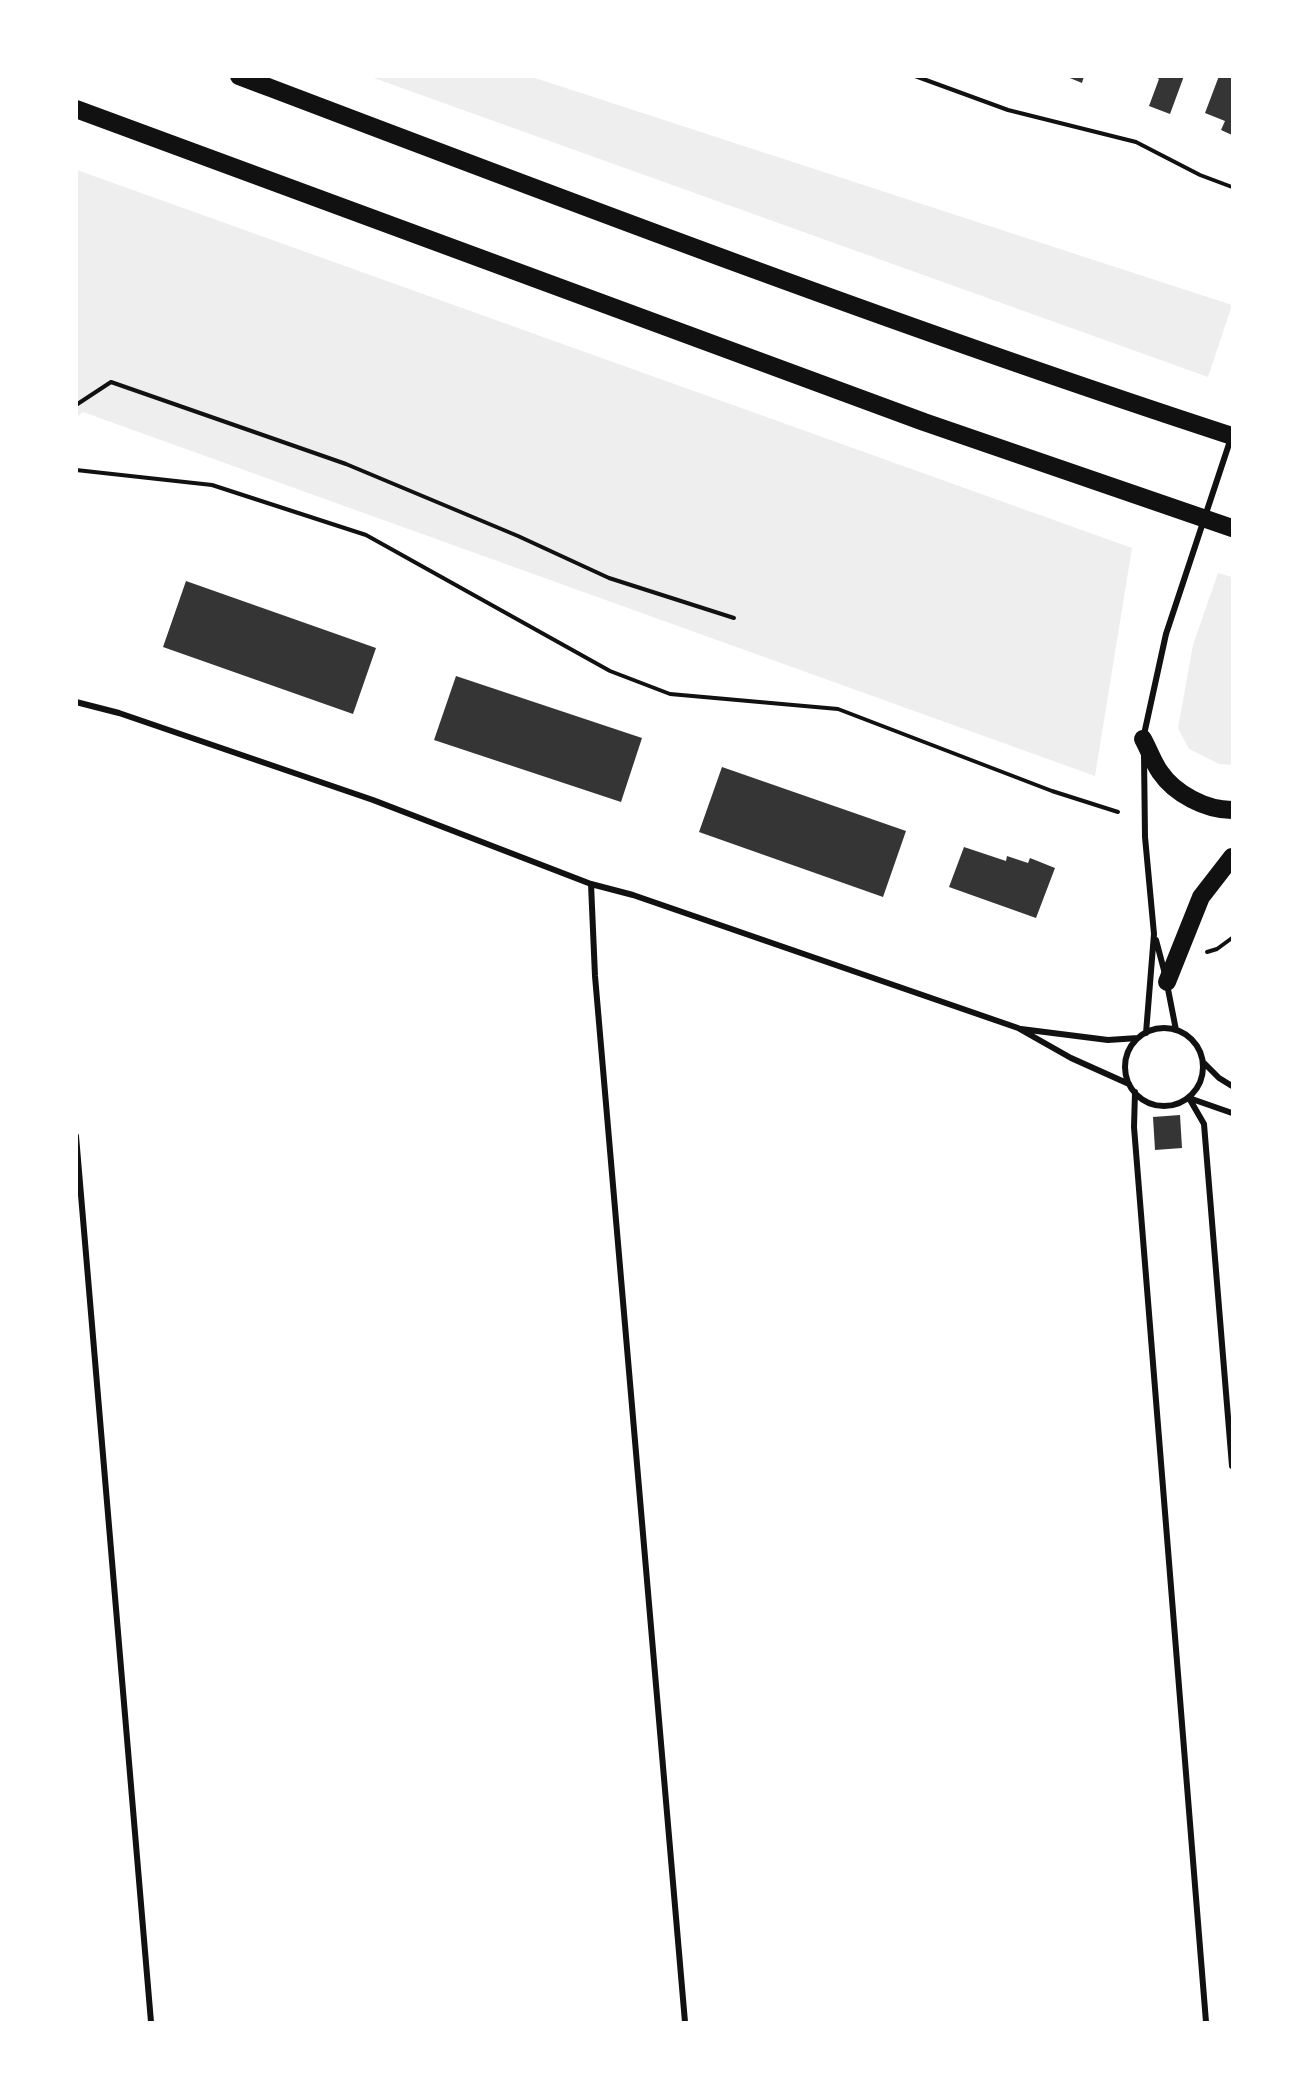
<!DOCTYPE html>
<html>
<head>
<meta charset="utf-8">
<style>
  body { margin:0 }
  #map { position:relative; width:1309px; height:2099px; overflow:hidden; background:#fff; font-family:"Titillium Web",sans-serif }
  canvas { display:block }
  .frame { position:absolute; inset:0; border:78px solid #fff; pointer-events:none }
</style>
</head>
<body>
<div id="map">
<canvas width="1309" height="2099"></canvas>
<div class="frame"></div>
</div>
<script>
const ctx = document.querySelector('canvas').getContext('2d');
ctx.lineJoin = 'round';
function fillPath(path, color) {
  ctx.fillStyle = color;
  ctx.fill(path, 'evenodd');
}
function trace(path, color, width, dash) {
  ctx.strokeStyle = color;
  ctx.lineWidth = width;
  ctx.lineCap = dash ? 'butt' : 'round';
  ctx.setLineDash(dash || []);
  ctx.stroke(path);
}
fillPath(new Path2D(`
  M 371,77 L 532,77 L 1232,305 L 1208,377 Z
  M 77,170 L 1132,548 L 1095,776 L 83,412 L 77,417 Z
  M 1218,573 L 1232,577 L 1232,765 L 1219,764 L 1189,749 L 1178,728 L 1193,645 Z`), '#eee');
fillPath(new Path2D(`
  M 1065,76 L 1084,76 L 1082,83 Z
  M 1154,76 L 1184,76 L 1170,114 L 1149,106 L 1159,79 Z
  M 1219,76 L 1232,76 L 1232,135 L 1221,130 L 1225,121 L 1205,113 Z
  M 186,581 L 376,648 L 353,714 L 163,647 Z
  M 456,676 L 642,738 L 621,802 L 434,740 Z
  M 722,767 L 906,831 L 883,897 L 699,832 Z
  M 964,847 L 1006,861 L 1007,856 L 1028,863 L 1030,858 L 1055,868 L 1036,918 L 949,887 Z
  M 1180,1115 L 1182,1148 L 1155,1150 L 1153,1117 Z`), '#353535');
trace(new Path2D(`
  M 915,76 L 1008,110 L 1136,142 L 1200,175 L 1232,187
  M 76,405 L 111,382 L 346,464 L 518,536 L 609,578 L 734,618
  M 76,470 L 212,485 L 366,535 L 610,671 L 670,694 L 838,709 L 1052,791 L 1118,812
  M 1207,952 L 1217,949 L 1232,938`), '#111', 4);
trace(new Path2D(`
  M 76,702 L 119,713 L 373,800 L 591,884 L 633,895 L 1018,1028 L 1071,1058 L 1129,1084
  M 1143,739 L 1166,634 L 1231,438
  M 1144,755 L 1145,837 L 1154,934 L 1146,1033
  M 591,884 L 595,976 L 685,2022
  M 1156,940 L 1165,974
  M 1167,984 L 1176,1030
  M1125 1067a39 39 0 1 1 78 0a39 39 0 1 1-78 0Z
  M 1021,1029 L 1108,1040 L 1138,1038
  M 1203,1062 L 1219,1078 L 1232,1086
  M 1135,1092 L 1134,1127 L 1206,2022
  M 1189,1098 L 1204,1124 L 1232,1466
  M 1189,1098 L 1232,1113
  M 76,1136 L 151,2022`), '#111', 6);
trace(new Path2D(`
  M 239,76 C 568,201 898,327 1232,436
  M 76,109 L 924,422 L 1232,528
  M 1143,739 C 1149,750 1153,762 1160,772 C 1175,794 1206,810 1232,810
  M 1167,982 L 1201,897 L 1232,857`), '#111', 18);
</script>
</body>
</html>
